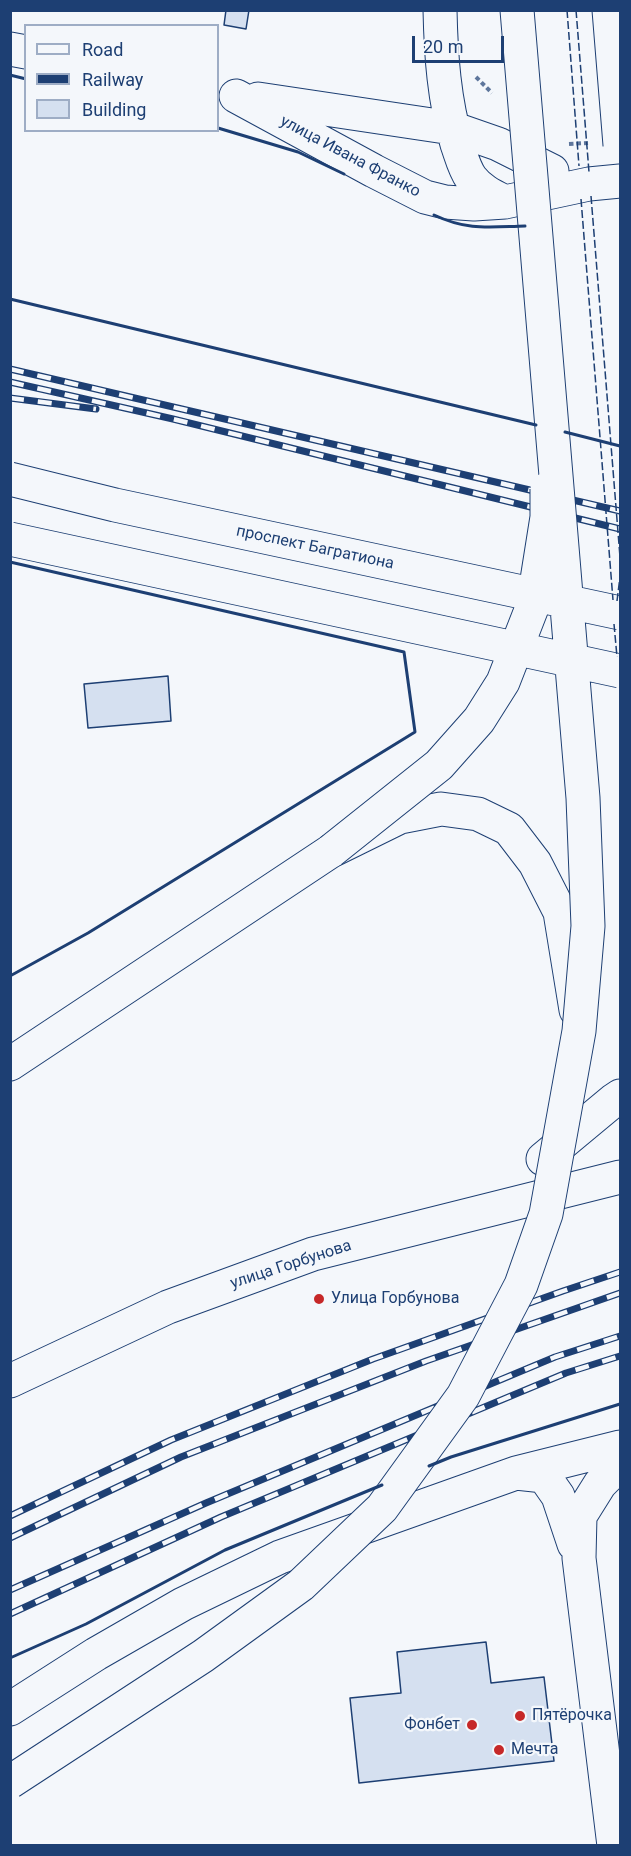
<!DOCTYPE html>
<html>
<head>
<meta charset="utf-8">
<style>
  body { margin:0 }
  #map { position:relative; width:631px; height:1856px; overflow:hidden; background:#f4f7fb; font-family:Roboto,sans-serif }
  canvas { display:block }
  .frame { position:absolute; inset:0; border:12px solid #1d3f73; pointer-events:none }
  .legend { position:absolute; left:24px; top:24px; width:195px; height:108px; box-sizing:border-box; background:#f4f7fb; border:2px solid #9eadc5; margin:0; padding:8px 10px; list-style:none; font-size:18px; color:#1d3f73 }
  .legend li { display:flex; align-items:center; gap:12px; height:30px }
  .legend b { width:30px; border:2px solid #9eadc5 }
  .scale { position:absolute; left:412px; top:36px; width:92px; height:27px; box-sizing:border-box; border:3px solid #1d3f73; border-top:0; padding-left:8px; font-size:18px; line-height:21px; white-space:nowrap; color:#1d3f73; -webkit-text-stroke:4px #f4f7fb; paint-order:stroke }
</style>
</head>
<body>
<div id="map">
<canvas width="631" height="1856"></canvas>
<div class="frame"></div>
<ul class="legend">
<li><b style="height:8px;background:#f4f7fb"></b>Road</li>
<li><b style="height:8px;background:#1d3f73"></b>Railway</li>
<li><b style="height:16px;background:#d5e0f0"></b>Building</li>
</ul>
<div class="scale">20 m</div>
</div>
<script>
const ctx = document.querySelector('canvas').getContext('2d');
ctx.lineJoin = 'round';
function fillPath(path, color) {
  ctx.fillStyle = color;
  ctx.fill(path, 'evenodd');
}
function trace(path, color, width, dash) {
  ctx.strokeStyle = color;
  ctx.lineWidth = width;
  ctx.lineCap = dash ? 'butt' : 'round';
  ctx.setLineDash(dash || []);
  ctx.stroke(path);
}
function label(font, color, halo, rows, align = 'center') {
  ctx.font = font + ' Roboto,sans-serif';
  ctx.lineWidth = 4.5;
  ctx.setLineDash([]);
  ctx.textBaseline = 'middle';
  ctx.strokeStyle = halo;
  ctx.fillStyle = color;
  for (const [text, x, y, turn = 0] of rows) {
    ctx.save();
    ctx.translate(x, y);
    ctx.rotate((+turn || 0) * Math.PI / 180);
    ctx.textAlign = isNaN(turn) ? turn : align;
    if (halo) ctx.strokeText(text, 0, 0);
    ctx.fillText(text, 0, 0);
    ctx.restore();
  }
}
const building = new Path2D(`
  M 226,10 L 249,10 L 246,29 L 224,25 Z
  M 168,676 L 171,721 L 88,728 L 84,684 Z
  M 486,1642 L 491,1683 L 544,1677 L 554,1761 L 359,1783 L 350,1698 L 401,1693 L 397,1652 Z`);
fillPath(building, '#d5e0f0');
trace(building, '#1d3f73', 1.5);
const minor = new Path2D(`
  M 440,10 C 441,56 444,100 457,144 C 461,155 464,168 471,178 C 480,190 493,196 505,202
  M 10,49 L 26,52
  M 236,96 L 374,171 L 425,197 L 445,202 L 474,204 L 505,202 L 589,184 L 620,181
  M 258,99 L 452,128 L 498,144 L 552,171
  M 10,1064 L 331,851 L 400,817 L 441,809 L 478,814 L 509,829 L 535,863 L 560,912 L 576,1010
  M 543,1159 L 614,1100 L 620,1096
  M 10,1381 L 168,1307 L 313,1254 L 620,1177
  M 516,1473 L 544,1476 L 558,1496 L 574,1544
  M 10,1709 L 96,1654 L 183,1604 L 280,1557 L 516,1473 L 620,1447
  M 614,1846 L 579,1558 L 580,1516 L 600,1484 L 620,1464`);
trace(minor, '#1d3f73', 35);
trace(new Path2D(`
  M 476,77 L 492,93
  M 569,144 L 588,143`), '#5e769c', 4, [4.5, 3]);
trace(minor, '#f4f7fb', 33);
const rail = new Path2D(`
  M 10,369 L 620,511
  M 10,382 L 173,419 L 620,529
  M 10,398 L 96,409
  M 10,1516 L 171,1440 L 373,1359 L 563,1291 L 620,1272
  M 10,1538 L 181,1457 L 426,1361 L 620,1293
  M 10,1590 L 206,1503 L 555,1357 L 620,1336
  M 10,1614 L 221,1517 L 566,1373 L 620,1356`);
trace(rail, '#1d3f73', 7);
trace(rail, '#f4f7fb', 4.5, [14]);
const minorBridge = new Path2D(`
  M 331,851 L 439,765 L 479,720 L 503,682 L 533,605 L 547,517 L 547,489`);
const majorBridge = new Path2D(`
  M 609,10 L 620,145
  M 10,479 L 115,505 L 620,613
  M 10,539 L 620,671
  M 10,1782 L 203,1656 L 301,1585 L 382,1508 L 463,1396 L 521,1285 L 546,1214 L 579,1031 L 588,926 L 583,798 L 517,10`);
trace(minorBridge, '#1d3f73', 35, []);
trace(majorBridge, '#1d3f73', 35, []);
trace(minorBridge, '#f4f7fb', 33);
trace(majorBridge, '#f4f7fb', 33);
trace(new Path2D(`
  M 567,10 L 579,166
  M 576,10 L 589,172
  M 591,196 L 620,557
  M 581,199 L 613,600
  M 617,601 L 620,577
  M 614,624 L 617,657`), '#1d3f73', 1.5, [8, 3]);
trace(new Path2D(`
  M 10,75 L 26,79
  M 218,128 L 298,152 L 344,174
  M 434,215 C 468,231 489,227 525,226
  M 10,299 L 536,425
  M 565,432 L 620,446
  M 10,562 L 404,652 L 415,732 L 88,933 L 10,976
  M 429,1466 L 451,1457 L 620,1404
  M 10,1658 L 86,1624 L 225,1550 L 382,1485`), '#1d3f73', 3);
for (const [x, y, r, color] of [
  [319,1299,6,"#c62828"],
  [520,1716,6,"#c62828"],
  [472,1725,6,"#c62828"],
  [499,1750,6,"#c62828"]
]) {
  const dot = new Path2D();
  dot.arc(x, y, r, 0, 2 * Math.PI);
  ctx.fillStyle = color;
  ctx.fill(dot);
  trace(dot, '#f4f7fb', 2);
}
label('16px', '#1d3f73', '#f4f7fb', [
  ["улица Ивана Франко",350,157,28],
  ["проспект Багратиона",315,548,12],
  ["улица Горбунова",291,1265,-18]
]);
label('16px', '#1d3f73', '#f4f7fb', [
  ["Улица Горбунова",331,1299],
  ["Пятёрочка",532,1716],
  ["Фонбет",460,1725,"right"],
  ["Мечта",511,1750]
], 'left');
</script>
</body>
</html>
